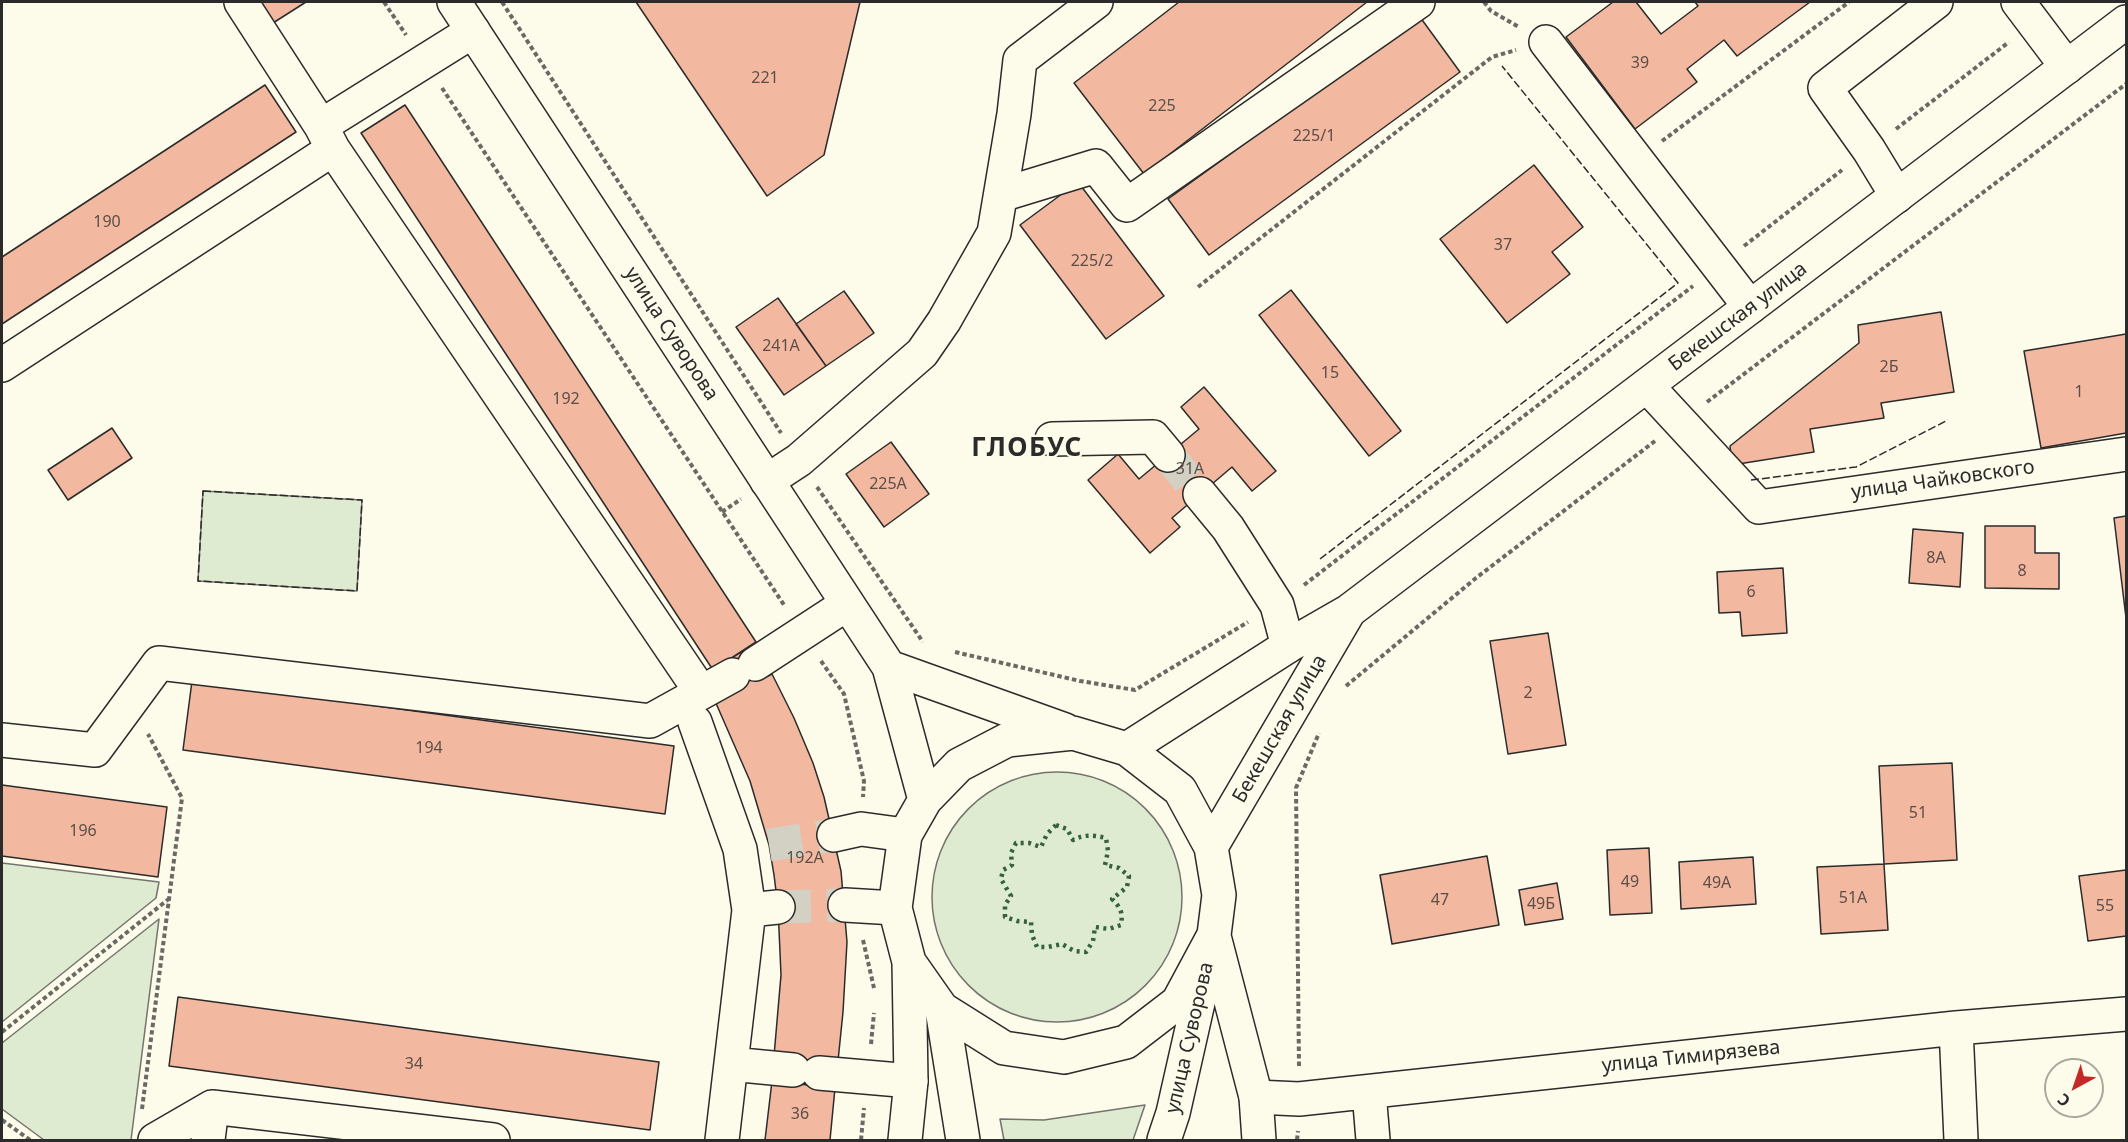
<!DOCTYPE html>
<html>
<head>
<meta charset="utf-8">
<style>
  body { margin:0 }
  #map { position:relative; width:2128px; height:1142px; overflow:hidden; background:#fdfbea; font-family:"Noto Sans",sans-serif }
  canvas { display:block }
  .frame { position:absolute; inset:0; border:3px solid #2b2b2b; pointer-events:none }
  .north { position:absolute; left:2044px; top:1058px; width:60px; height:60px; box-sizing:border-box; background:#fdfbea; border:2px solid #a9a89e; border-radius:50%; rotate:220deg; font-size:16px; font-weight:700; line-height:24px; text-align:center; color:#2b2b2b }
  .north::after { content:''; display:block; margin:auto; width:21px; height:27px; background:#c62828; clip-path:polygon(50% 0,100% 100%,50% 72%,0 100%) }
</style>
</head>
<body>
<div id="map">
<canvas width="2128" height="1142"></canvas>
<div class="frame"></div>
<div class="north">С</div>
</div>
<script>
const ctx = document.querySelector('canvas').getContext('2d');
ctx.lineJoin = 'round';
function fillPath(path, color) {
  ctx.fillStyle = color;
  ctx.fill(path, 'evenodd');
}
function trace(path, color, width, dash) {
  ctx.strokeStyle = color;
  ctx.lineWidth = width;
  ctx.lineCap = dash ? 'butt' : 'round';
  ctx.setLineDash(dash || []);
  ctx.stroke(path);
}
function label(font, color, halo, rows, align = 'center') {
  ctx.font = font + ' "Noto Sans",sans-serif';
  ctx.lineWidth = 4.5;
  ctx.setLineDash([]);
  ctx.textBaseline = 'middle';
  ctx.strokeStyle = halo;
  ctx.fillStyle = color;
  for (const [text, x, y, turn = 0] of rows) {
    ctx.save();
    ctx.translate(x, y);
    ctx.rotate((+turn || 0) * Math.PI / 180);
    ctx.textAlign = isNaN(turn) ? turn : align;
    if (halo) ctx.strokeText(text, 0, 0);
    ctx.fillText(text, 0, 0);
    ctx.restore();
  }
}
const green = new Path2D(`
  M 203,491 L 362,500 L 357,591 L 198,581 Z
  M932 897a125 125 0 1 1 250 0a125 125 0 1 1-250 0Z
  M 2,863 L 159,882 L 156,898 L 2,1022 Z
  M 159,919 L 131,1140 L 44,1140 L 2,1109 L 2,1043 Z
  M 1145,1105 L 1133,1140 L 1004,1140 L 1000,1119 L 1044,1120 Z`);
fillPath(green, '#deebd1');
trace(green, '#74746e', 1.5);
const building = new Path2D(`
  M 259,2 L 306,2 L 273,23 Z
  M 636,2 L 860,2 L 824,155 L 767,196 Z
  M 1179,2 L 1367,2 L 1144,174 L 1074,83 Z
  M 1613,2 L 1636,2 L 1661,34 L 1698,6 L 1695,2 L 1810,2 L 1737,56 L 1724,40 L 1687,69 L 1697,82 L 1635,129 L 1566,37 Z
  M 1420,17 L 1460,72 L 1209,255 L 1168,199 Z
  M 265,85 L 296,132 L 2,324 L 2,257 Z
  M 405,105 L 756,642 L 713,670 L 361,133 Z
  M 1534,165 L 1583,227 L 1552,252 L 1570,274 L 1507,323 L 1440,239 Z
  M 1078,182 L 1164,296 L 1106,339 L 1020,225 Z
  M 1291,290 L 1401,431 L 1369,456 L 1259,315 Z
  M 844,291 L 874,333 L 826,366 L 796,324 Z
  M 778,298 L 826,366 L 784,395 L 736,327 Z
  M 1941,312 L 1954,392 L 1881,403 L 1884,418 L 1810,429 L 1814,452 L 1732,465 L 1730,446 L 1859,343 L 1858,325 Z
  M 2126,334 L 2126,433 L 2041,448 L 2024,351 Z
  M 1204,387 L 1276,471 L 1252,491 L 1232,467 L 1172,518 L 1180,527 L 1150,553 L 1088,480 L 1118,454 L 1139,479 L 1199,429 L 1181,407 Z
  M 112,428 L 132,458 L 68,500 L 48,470 Z
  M 891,442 L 929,494 L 884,527 L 846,474 Z
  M 2126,516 L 2126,618 L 2114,518 Z
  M 1985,526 L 2035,526 L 2035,553 L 2059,553 L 2059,589 L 1985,588 Z
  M 1913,529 L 1963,533 L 1960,587 L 1909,583 Z
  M 1783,568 L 1787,633 L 1742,636 L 1740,612 L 1719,613 L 1717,572 Z
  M 1548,633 L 1566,745 L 1508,754 L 1490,641 Z
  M 746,649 L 762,679 L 772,674 L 794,718 L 813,763 L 824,797 L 841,871 L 847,942 L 843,1012 L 838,1061 L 818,1086 L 791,1083 L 774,1056 L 781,975 L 778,907 L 774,875 L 769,845 L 750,781 L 715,701 L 725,662 Z
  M 192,681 L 674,746 L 665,814 L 183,750 Z
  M 1952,763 L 1957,860 L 1884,864 L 1879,766 Z
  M 2,785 L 167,807 L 158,877 L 2,856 Z
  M 1649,848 L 1652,913 L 1610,915 L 1607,850 Z
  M 1487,856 L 1499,925 L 1392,944 L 1380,875 Z
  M 1753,857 L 1756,904 L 1681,909 L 1679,862 Z
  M 1884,864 L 1888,930 L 1821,934 L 1817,867 Z
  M 2126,870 L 2126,936 L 2088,941 L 2079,876 Z
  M 1557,883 L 1563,919 L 1525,925 L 1519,890 Z
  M 178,997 L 659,1062 L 650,1130 L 169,1066 Z
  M 772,1081 L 835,1088 L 830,1140 L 765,1140 Z`);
fillPath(building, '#f2b8a0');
trace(building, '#2b2b2b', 1.5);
trace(new Path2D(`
  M 1168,455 L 1200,494
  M 769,845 L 834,835
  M 778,907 L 845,905`), '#d3d1c4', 33, [33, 16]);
const minor = new Path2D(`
  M 241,2 L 321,126
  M 2018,2 L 2067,67
  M 1546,42 L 1750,307
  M 333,149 L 701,692
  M 1001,195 L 1096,166 L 1127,205 L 1418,2
  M 1897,196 L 1869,150 L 1825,88 L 1936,2
  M 2,365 L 333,149 L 321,126 L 473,31
  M 1647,386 L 1759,507 L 2126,454
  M 1052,439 L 1153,437 L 1168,455
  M 767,481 L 799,460 L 922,353 L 944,321 L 994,233 L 1014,114 L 1020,60 L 1096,2
  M 1200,494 L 1228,528 L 1277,605 L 1288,646
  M 755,664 L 847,604
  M 695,722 L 740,849 L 749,910 L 722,1140
  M 2,740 L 95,750 L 159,663 L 650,721 L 733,675
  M 834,835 L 861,829 L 905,835
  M 845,905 L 895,908
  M 749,910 L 778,907
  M 1956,1028 L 1961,1140
  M 731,1064 L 793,1070
  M 819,1073 L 911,1081
  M 1369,1092 L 1373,1140
  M 1256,1097 L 1299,1099 L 1956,1028 L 2126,1014
  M 155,1140 L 212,1107 L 493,1140
  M 208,1140 L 212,1107`);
const major = new Path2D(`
  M 454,2 L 889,667 L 925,800
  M 889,667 L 1065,730
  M 1127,749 L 1288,646 L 1349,611 L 2126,22
  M 1211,847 L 1348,613
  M 1215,940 L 1256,1097 L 1259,1140
  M 942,1009 L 963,1140
  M 905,1140 L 911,1081 L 909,962 L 895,908 L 905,835 L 925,800 L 959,765 L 1007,740 L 1073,733 L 1127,749 L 1180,790 L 1211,847 L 1219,895 L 1214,935 L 1178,1002 L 1126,1042 L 1064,1057 L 1004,1048 L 942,1009 L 909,962
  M 1164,1140 L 1173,1113 L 1204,976`);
trace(minor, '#2b2b2b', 36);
trace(major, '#2b2b2b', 36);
trace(new Path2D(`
  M 384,2 L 406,35
  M 502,2 L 781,433
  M 1484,2 L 1491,11 L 1519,27
  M 442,88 L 784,605
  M 1896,129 L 2009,42
  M 1662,141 L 1849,2
  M 1744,246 L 1842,170
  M 1198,287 L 1492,57 L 1516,50
  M 1707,402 L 2126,84
  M 817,487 L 923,642
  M 722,512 L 741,499
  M 1304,585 L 1693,286
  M 955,652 L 1080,681 L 1135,690 L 1248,622
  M 821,661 L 844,694 L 864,781 L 863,797
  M 1346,686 L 1476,578 L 1655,441
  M 863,940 L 874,988
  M 2,1032 L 170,898
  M 871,1044 L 874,1013
  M 1299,1066 L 1296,788 L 1319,733
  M 142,1109 L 182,798 L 148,734
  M 2,1120 L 30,1140
  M 861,1140 L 864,1108
  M 1297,1140 L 1298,1131`), '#6a6964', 4, [4.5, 3]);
trace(minor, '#fdfbea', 33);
trace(major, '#fdfbea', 33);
trace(new Path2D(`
  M 1056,825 L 1067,829 L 1073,840 C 1085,834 1093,835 1106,838 L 1108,851 L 1105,865 L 1119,868 L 1129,876 L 1127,887 L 1112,899 C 1121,908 1123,913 1121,925 L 1109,929 L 1095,927 L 1093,941 L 1086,952 L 1074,951 L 1062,944 L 1048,947 L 1037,947 L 1032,935 L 1031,922 L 1017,921 L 1005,917 L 1005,905 L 1011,896 L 1001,879 L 1003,870 L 1012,865 L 1011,853 L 1016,843 L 1029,843 L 1041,847 L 1047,834 Z`), '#34623c', 4.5, [3, 4.5]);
trace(new Path2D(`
  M 1751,480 L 1856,467 L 1948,420
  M 203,491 L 362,500 L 357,591 L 198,581 Z
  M 1320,559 L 1678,283 L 1502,66`), '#2b2b2b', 1.5, [8, 3]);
label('16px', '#5d4e48', null, [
  ["39",1640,63],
  ["221",765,78],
  ["225",1162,106],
  ["225/1",1314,136],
  ["190",107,222],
  ["37",1503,245],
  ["225/2",1092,261],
  ["241А",781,346],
  ["2Б",1889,367],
  ["15",1330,373],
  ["1",2079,392],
  ["192",566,399],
  ["31А",1190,469],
  ["225А",888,484],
  ["8А",1936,558],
  ["8",2022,571],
  ["6",1751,592],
  ["2",1528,693],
  ["194",429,748],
  ["51",1918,813],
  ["196",83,831],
  ["192А",805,858],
  ["49",1630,882],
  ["49А",1717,883],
  ["51А",1853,898],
  ["47",1440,900],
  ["49Б",1541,904],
  ["55",2105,906],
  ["34",414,1064],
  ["36",800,1114]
]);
label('20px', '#2b2b2b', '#fdfbea', [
  ["Бекешская улица",1738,317,-37],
  ["улица Суворова",671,334,57],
  ["улица Чайковского",1943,480,-8],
  ["Бекешская улица",1280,729,-60],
  ["улица Суворова",1190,1038,-77],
  ["улица Тимирязева",1691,1057,-6]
]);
ctx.letterSpacing = '1.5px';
label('bold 26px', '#2b2b2b', '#fdfbea', [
  ["ГЛОБУС",1027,449]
]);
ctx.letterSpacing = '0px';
</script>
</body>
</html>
